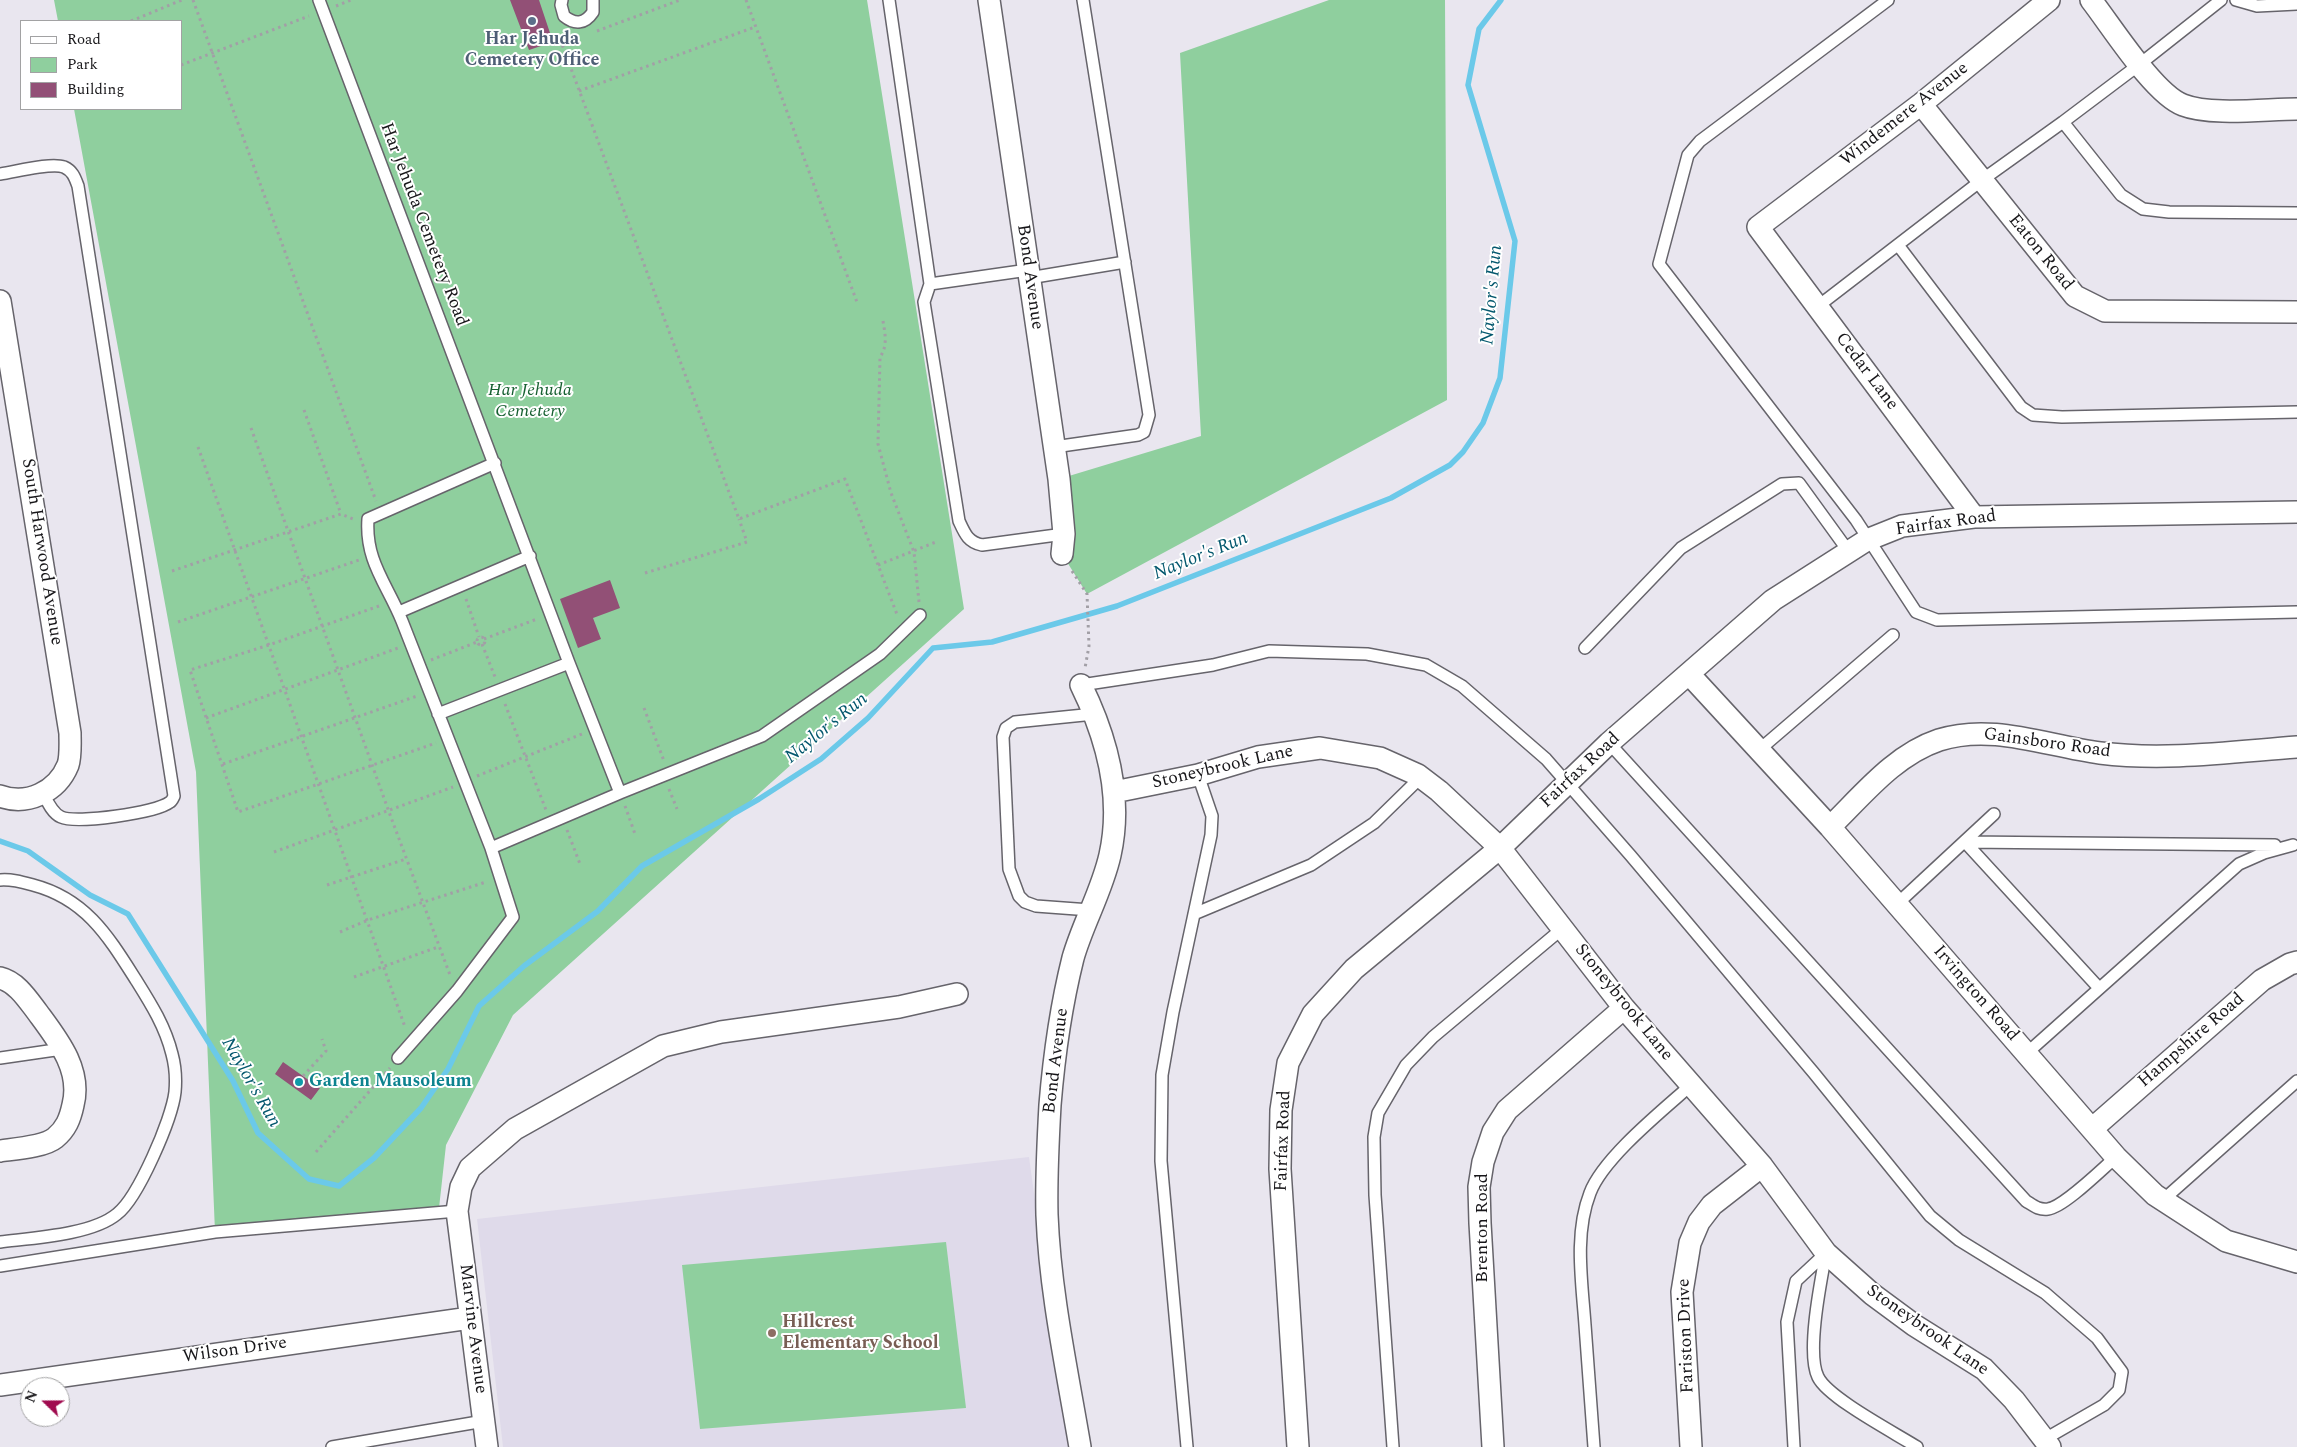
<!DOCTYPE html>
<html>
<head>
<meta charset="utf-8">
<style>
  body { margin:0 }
  #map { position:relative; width:2297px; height:1447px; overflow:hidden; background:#e9e6ef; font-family:Spectral,serif }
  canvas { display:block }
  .legend { position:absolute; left:20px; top:20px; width:162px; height:90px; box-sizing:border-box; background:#fff; border:1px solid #a2a2a3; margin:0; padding:6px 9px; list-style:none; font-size:15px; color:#171619 }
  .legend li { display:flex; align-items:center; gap:10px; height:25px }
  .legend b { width:25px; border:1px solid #a2a2a3 }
  .north { position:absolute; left:20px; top:1377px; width:50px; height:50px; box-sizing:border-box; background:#fff; border:1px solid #a2a2a3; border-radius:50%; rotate:292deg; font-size:14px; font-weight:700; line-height:20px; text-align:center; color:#171619 }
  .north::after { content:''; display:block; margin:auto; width:18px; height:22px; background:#a00b4f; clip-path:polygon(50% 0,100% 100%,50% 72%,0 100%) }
</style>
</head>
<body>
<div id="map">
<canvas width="2297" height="1447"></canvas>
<ul class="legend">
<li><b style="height:6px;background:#fff"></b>Road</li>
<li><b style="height:14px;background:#8fcf9e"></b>Park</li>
<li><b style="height:14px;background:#925076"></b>Building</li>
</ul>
<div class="north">N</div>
</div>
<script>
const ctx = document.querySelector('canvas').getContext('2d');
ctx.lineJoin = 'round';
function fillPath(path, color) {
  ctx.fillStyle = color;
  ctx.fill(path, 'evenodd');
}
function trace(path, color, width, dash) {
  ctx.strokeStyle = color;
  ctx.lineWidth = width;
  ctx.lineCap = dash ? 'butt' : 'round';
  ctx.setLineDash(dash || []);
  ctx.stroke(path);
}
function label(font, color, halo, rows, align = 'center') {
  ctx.font = font + ' Spectral,serif';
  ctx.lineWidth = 4;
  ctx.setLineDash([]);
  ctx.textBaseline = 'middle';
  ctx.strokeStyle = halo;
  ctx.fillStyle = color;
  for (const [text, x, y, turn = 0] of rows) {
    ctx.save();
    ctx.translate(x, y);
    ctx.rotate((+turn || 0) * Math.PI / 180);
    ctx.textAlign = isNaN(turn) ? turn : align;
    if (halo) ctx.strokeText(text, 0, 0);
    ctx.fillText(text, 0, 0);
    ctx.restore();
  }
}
fillPath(new Path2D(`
  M 1029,1157 L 1069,1447 L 503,1447 L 477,1219 Z`), '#dfdaea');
fillPath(new Path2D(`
  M 54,0 L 867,0 L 964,609 L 513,1015 L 446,1145 L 439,1208 L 215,1232 L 196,772 L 74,109 L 181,109 L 181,21 L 58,21 Z
  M 1329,0 L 1445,0 L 1447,400 L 1087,594 L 1062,554 L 1059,479 L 1201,436 L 1180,53 Z
  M 946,1242 L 966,1408 L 700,1429 L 682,1265 Z`), '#8fcf9e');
trace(new Path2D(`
  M 0,841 L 28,851 L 90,895 L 128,914 L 233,1081 L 258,1133 L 309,1179 L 339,1186 L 374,1158 L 421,1108 L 448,1069 L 479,1006 L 524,966 L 598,911 L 642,866 L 759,799 L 821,759 L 868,718 L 933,648 L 992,642 L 1117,606 L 1391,498 L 1450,465 L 1463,452 L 1483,423 L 1500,378 L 1515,241 L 1468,85 L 1479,29 L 1501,0`), '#6bc9e9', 5.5);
fillPath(new Path2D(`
  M 510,0 L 539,0 L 553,42 L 529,50 Z
  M 610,580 L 620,608 L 593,618 L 601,639 L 578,648 L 560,599 Z
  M 283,1062 L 320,1088 L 311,1100 L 275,1074 Z`), '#925076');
const lane = new Path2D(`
  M 319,0 L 569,663 L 620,793 L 491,848 L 513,917 L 457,991 L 398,1058
  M 562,0 L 561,5 L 564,16 C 575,25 585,24 593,12 L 593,0
  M 889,0 L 930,284 L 1028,270
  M 1888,0 L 1700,141 L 1688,155 L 1659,264 L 1856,520 L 1916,612 L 1937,620 L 2297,612
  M 2236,0 L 2257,6 L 2297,4
  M 2063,122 L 2121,195 L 2143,209 L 2169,212 L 2297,213
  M 0,174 C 15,172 51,162 64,167 C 73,171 75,178 78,186 L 174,796 C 173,798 172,801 170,802 C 156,813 76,824 61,817 C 52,813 47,801 43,793
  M 1898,245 L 2021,407 L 2033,415 L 2062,417 L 2297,412
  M 1029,278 L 1125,262
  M 930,284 L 924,302 L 959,521 C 965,534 968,542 982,545 L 1064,534
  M 1817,307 L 1982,180 L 2063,122 L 2140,64 L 2221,0
  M 1054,447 L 1138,435 L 1144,432 L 1149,415 L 1083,0
  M 399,612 L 530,556
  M 1585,648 L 1681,548 L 1782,484 L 1799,483 L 1849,552
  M 1081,685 L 1213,665 L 1269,651 L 1367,654 L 1426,665 L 1462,686 L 1546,759 L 1631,856 L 1813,1072 L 1930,1216 L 1959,1240 L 2045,1293 L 2097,1338 L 2122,1372 L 2119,1390 L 2104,1405 L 2045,1439
  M 438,714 L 569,663
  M 1609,743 L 2026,1201 C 2034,1206 2038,1210 2048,1209 C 2064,1207 2102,1169 2116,1157
  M 1759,750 L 1893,635
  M 620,793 L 762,736 L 880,654 L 920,615
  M 1965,842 L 2275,845
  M 1965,842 L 2099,988
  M 491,848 C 461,772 432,697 402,621 C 387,584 365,561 368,519 L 495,463
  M 0,880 C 12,879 22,882 33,885 C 86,899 108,936 136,980 C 151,1004 165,1026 172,1054 C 175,1065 176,1081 175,1092 C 172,1119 138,1198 117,1214 C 92,1235 32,1238 0,1242
  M 1897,904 L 1994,814
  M 1090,910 L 1036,906 L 1025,902 L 1019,896 L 1009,869 L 1003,737 L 1006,728 L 1015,722 L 1094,714
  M 1194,914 L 1311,865 L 1374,823 L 1421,777
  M 2027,1053 L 2239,864 L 2264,853 L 2293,845
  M 0,1058 L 62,1049
  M 2163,1200 L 2297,1081
  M 1826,1253 C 1821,1280 1806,1353 1818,1377 C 1828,1398 1895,1433 1917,1447
  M 0,1266 L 215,1232 L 457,1211
  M 332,1447 L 484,1421
  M 1187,1447 L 1161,1161 L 1162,1075 L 1173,1012 L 1211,835 L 1212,816 L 1198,775
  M 1393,1447 L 1375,1195 L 1374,1137 L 1378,1113 L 1406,1065 L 1433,1037 L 1563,928
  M 1594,1447 C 1591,1406 1588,1366 1585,1325 C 1582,1282 1574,1234 1590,1193 C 1603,1158 1663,1110 1691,1085
  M 1794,1447 L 1787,1322 L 1796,1281 L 1826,1253`);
const street = new Path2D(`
  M 989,0 L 1059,479 L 1064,534 L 1062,554
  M 2091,0 C 2112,27 2154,94 2183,105 C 2211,116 2266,109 2297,109
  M 1921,104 L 2075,296 L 2105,311 L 2297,312
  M 0,301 L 70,733 C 70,743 71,756 68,765 C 57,792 27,806 0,796
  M 1974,517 L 1758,227 L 1921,104 L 2049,0
  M 1689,674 L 1830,827 L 2116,1157 L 2155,1195 L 2226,1241 L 2297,1262
  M 1114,792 L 1198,775 L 1258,757 L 1320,748 L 1380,758 L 1418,775 L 1439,791 L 1500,848 L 1624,1008 L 1762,1166 L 1826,1253 L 1872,1294 L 1914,1325 L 1984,1369 L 2014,1400 L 2050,1447
  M 1830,827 C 1862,796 1894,755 1939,740 C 1992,723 2046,746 2100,753 C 2165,761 2231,752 2297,747
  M 0,978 C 17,982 28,1000 38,1013 C 58,1040 82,1070 73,1105 C 70,1119 66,1129 55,1138 C 44,1147 14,1149 0,1151
  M 2093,1128 L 2262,980 L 2290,964 L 2297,962
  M 0,1385 L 470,1318
  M 487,1447 L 457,1211 L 461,1187 L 470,1168 L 515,1129 L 663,1046 L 721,1032 L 899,1007 L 957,994
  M 1080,1447 C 1067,1370 1050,1292 1047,1215 C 1046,1178 1048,1141 1050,1105 C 1054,1056 1061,1006 1073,958 C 1083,923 1102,891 1110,855 C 1123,797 1107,738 1081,685
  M 1298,1447 L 1280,1169 L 1281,1110 L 1288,1063 L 1313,1014 L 1354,969 L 1500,848 L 1609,743 L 1773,600 L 1867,540 L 1902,526 L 1974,517 L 2297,512
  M 1493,1447 L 1480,1223 L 1479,1187 L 1483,1162 L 1493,1132 L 1507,1110 L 1624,1008
  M 1691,1447 L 1682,1292 L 1690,1243 L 1699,1222 L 1712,1205 L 1762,1166`);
trace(lane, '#66646b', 14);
trace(street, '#66646b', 24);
trace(new Path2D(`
  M 193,0 L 376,501
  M 746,0 L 858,305
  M 336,6 L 351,0
  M 131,21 L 182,0
  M 597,31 L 680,0
  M 560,39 L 739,519 L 845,479 L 898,617
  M 562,44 L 579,38
  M 181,65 L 309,16
  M 579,91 L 755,27
  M 883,321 C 885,333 888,346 880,357 L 878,444 L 891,493 L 914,552 L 919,602
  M 304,410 L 341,514
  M 251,428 L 389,812 L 450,975
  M 198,447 L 405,1027
  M 878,565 L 936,542
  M 172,571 L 341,514 L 353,519
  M 1072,571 L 1087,594 L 1089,646 L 1085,668
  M 645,573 L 747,542 L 739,519
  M 466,599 L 479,637
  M 379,606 L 269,645 L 190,670 L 238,812 L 436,743
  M 178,622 L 359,560
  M477 641a4 4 0 1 1 8 0a4 4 0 1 1-8 0Z
  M 484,639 L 537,619
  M 482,644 L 495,677
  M 431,660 L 477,642
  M 505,704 L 546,810
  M 644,708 L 664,761
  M 206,718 L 398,648
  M 223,764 L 417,696
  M 477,776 L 582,734
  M 669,789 L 677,809
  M 625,806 L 635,834
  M 567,830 L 580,864
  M 274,852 L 453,787
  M 327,885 L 406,859
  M 340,932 L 368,920 L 486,882
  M 354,977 L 438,947
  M 303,1076 L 326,1051 L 322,1039
  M 316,1152 L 390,1068`), '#a29fa6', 3, [2.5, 4]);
trace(lane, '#fff', 11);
trace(street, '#fff', 21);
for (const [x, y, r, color] of [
  [532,21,5,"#5c6f8a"],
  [299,1082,5,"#0f9aa8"],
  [772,1333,5,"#8d6e63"]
]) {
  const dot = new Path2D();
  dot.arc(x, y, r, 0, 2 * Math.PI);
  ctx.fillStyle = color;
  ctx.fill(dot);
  trace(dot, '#fff', 2);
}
label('bold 18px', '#4e5e75', '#fff', [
  ["Har Jehuda",532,40],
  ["Cemetery Office",532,61]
]);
label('18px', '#171619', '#fff', [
  ["Windemere Avenue",1905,115,-38],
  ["Har Jehuda Cemetery Road",423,225,69],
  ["Eaton Road",2040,253,51],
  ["Bond Avenue",1029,277,82],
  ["Cedar Lane",1866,372,53],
  ["Fairfax Road",1946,524,-8],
  ["South Harwood Avenue",41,552,81],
  ["Gainsboro Road",2047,744,8],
  ["Stoneybrook Lane",1223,768,-13],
  ["Fairfax Road",1581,771,-43],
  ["Irvington Road",1975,994,49],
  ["Stoneybrook Lane",1623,1003,51],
  ["Hampshire Road",2192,1041,-41],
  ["Bond Avenue",1057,1061,-83],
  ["Fairfax Road",1284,1141,-88],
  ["Brenton Road",1483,1228,-90],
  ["Marvine Avenue",472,1329,83],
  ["Stoneybrook Lane",1927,1331,35],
  ["Fariston Drive",1687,1336,-92],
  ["Wilson Drive",235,1351,-8]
]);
label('italic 18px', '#166031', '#fff', [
  ["Har Jehuda",530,391],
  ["Cemetery",530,412]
]);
label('bold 18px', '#0d838f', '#fff', [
  ["Garden Mausoleum",309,1082]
], 'left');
label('bold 18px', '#785e54', '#fff', [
  ["Hillcrest",782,1323],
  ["Elementary School",782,1344]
], 'left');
label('italic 19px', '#04586e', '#fff', [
  ["Naylor's Run",1493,295,-85],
  ["Naylor's Run",1201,557,-22],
  ["Naylor's Run",827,729,-39],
  ["Naylor's Run",250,1083,60]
]);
</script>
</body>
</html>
